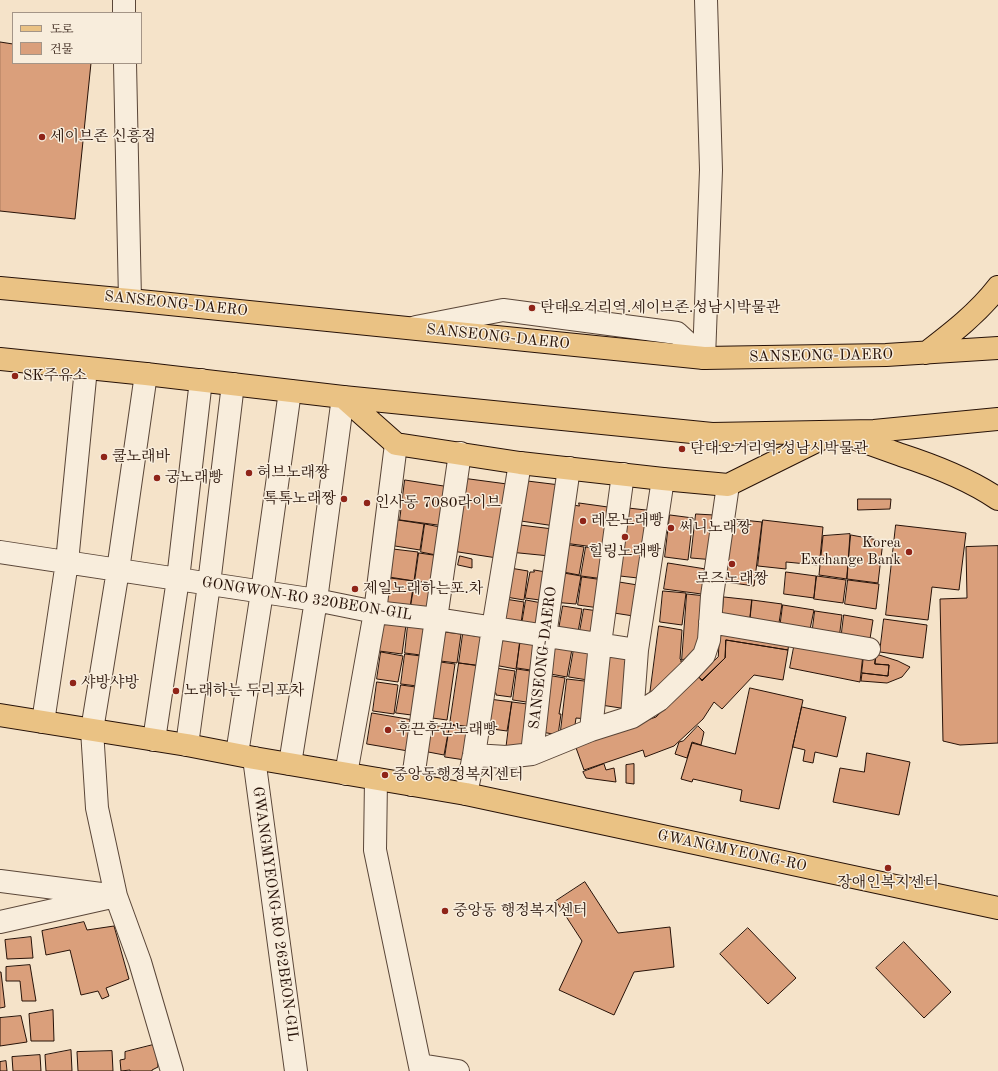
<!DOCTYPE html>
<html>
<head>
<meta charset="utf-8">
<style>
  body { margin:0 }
  #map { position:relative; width:998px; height:1071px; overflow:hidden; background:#f5e3c9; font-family:"Old Standard TT","Noto Serif KR",serif }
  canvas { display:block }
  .legend { position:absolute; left:12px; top:12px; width:130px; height:52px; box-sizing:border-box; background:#f8eddc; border:1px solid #a49587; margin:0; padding:5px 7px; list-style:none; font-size:12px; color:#271208 }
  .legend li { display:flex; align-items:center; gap:8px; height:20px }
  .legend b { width:20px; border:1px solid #a49587 }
</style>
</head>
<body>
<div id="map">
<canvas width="998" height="1071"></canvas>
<ul class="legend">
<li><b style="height:5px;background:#eac284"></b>도로</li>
<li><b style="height:11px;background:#da9f7b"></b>건물</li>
</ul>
</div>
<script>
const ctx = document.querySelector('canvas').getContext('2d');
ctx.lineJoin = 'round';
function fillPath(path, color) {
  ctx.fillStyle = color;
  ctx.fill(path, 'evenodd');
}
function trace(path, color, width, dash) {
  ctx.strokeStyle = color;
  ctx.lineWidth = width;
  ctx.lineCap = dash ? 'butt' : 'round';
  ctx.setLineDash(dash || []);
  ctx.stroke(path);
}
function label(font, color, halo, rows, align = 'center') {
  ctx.font = font + ' "Old Standard TT","Noto Serif KR",serif';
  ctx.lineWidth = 3;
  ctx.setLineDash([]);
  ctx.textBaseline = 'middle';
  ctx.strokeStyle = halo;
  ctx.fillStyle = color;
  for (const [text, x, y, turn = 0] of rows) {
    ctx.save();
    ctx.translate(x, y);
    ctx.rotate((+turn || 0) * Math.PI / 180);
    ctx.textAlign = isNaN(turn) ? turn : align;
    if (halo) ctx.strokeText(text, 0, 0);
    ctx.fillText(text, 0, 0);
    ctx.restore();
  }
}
const building = new Path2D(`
  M 0,42 L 13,44 L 13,63 L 91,63 L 75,219 L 0,211 Z
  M 462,478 L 507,484 L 497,558 L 452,551 Z
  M 405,480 L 450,487 L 445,526 L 400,520 Z
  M 519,480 L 560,485 L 555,526 L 514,520 Z
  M 858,499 L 891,499 L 890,509 L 858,510 Z
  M 579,503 L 615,508 L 609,549 L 564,543 L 568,504 L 579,506 Z
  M 628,508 L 655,511 L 647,579 L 620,576 Z
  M 696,514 L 714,515 L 715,560 L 691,558 Z
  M 670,515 L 693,518 L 688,560 L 665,557 Z
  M 733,519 L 762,522 L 754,586 L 726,582 Z
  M 398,520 L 424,524 L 420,550 L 395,546 Z
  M 763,520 L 823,527 L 820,558 L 818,558 L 817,565 L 786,562 L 786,569 L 758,566 Z
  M 425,524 L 440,527 L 436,555 L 421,552 Z
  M 512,524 L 553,529 L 550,556 L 509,552 Z
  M 896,525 L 966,533 L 959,590 L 932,587 L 928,620 L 886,615 Z
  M 850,534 L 847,579 L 819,575 L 823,536 Z
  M 851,535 L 883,541 L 878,583 L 847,579 Z
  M 563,544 L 584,547 L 579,575 L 558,571 Z
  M 998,546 L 998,743 L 960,745 L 943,741 L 940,599 L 967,598 L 966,547 Z
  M 586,547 L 608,551 L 604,579 L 581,576 Z
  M 393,549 L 418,552 L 414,581 L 389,577 Z
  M 419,553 L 440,556 L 436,584 L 415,581 Z
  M 460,556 L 472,559 L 472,568 L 458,565 Z
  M 668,563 L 712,570 L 709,595 L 664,589 Z
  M 504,567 L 528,571 L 524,600 L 506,597 Z
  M 534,570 L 552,573 L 547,601 L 525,598 L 530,572 L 534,572 Z
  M 558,572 L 581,576 L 576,604 L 552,602 Z
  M 786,572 L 816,576 L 814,598 L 784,594 Z
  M 817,576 L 846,580 L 843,603 L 814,599 Z
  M 582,577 L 604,580 L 599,608 L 578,605 Z
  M 390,578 L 414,581 L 409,614 L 385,611 Z
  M 848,580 L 879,584 L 876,609 L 845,604 Z
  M 415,582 L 435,585 L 431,615 L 410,612 Z
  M 619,582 L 644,586 L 640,617 L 614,613 Z
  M 663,591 L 686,593 L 682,625 L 660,622 Z
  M 687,594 L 706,596 L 700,653 L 682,660 Z
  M 724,597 L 752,600 L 749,624 L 722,620 Z
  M 505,599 L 524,602 L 520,630 L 502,620 Z
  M 526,600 L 547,604 L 542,634 L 521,630 Z
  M 752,600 L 782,604 L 778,629 L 750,625 Z
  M 783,605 L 814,610 L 809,634 L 780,628 Z
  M 563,606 L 582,609 L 577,638 L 558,635 Z
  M 584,609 L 598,611 L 593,640 L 579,637 Z
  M 815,611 L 842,615 L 839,639 L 812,635 Z
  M 844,615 L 873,620 L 869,645 L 841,640 Z
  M 884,619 L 927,625 L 923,658 L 880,652 Z
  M 383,622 L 406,625 L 402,654 L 379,651 Z
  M 408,625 L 432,628 L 428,656 L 405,653 Z
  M 659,626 L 682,630 L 680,659 L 681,660 L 681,662 L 685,663 L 649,701 Z
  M 436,631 L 461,634 L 457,663 L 432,660 Z
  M 720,631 L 789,641 L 788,650 L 726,640 L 725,658 L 702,680 L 698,676 L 718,657 Z
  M 463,634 L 487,638 L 483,666 L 459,663 Z
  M 497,638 L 520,642 L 516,669 L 494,665 Z
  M 726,640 L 788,650 L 783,680 L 754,675 L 722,709 L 714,702 L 703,719 L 674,746 L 645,757 L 643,750 L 584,770 L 575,745 L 656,717 L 698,676 L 702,681 L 725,658 Z
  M 520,642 L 541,645 L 537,671 L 517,668 Z
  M 795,642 L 863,654 L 860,682 L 790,668 Z
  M 550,646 L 572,649 L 567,677 L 545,673 Z
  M 574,649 L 592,652 L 594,681 L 569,677 Z
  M 381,652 L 403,656 L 398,682 L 377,679 Z
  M 405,654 L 429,657 L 425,687 L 401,684 Z
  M 608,654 L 635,658 L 627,709 L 601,705 Z
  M 876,654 L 898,661 L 910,667 L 902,677 L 887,683 L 861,681 L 862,673 L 888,676 L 889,665 L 875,664 Z
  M 864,655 L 876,655 L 875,664 L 889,665 L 888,676 L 862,673 Z
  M 433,661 L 455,664 L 447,720 L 425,717 Z
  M 459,663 L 480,666 L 471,727 L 450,724 Z
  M 489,667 L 515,671 L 511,697 L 496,695 L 496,693 L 485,691 Z
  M 517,669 L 537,672 L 533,703 L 513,700 Z
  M 546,675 L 565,678 L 559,714 L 561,714 L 558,735 L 542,732 Z
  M 567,679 L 593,682 L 588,719 L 576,718 L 574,732 L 561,730 Z
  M 377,682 L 398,685 L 394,714 L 373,711 Z
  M 401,685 L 423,688 L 419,716 L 396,713 Z
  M 750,688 L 803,700 L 779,809 L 740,801 L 742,790 L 693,779 L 692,782 L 681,779 L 692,743 L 735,754 Z
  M 489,699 L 512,702 L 507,731 L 485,728 Z
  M 512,702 L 535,705 L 529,748 L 506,750 Z
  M 802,707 L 846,717 L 837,757 L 815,752 L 813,763 L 803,761 L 805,750 L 793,747 Z
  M 372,713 L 419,721 L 414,752 L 367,744 Z
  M 428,724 L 449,728 L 444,755 L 423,751 Z
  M 450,725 L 470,728 L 465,760 L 445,757 Z
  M 698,726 L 704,732 L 701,745 L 692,742 L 687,758 L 675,754 L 679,742 L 683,741 Z
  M 867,753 L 910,762 L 899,815 L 833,802 L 840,768 L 864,772 Z
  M 604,764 L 606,770 L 614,768 L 616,782 L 586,778 L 583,772 Z
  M 634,764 L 634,784 L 626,783 L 626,765 Z
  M 585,882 L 618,933 L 670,927 L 674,967 L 634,972 L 614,1015 L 559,990 L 582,941 L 556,901 Z
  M 84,922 L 87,930 L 114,926 L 129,979 L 106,988 L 109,996 L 102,999 L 98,991 L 81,995 L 70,950 L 46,955 L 42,931 Z
  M 748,928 L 796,978 L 768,1004 L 720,954 Z
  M 31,937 L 33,958 L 7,959 L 5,940 Z
  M 904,942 L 951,992 L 924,1018 L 876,968 Z
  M 30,965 L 36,1001 L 22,1001 L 20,981 L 6,981 L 6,967 Z
  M 0,972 L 1,972 L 5,1007 L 0,1008 Z
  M 53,1010 L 54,1041 L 31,1041 L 29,1014 Z
  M 21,1016 L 27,1042 L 0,1046 L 0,1018 Z
  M 157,1044 L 158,1067 L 152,1070 L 152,1071 L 130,1071 L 130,1070 L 121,1071 L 120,1060 L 125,1059 L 125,1052 Z
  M 71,1050 L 72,1071 L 46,1071 L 45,1055 Z
  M 112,1051 L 113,1071 L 78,1071 L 77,1052 Z
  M 40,1055 L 41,1071 L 13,1071 L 12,1057 Z
  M 6,1061 L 7,1071 L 0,1071 L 0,1062 Z`);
fillPath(building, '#da9f7b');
trace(building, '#271208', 1);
const minor = new Path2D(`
  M 124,0 L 124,13
  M 125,63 L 130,300
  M 416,327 L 503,310 L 677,333 L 704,358
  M 704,358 L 711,170 L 706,0
  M 146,374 L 118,570 L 92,730 L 97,808 L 116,896 L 140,962 L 172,1071
  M 0,552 L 316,600 L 375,612 L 437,619 L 637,650
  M 710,622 L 869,649
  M 632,717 L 637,650 L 663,479
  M 43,722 L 67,562 L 86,368
  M 591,730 L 600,644 L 623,474
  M 154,740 L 178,579 L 201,380
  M 187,745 L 209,584 L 233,384
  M 237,754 L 262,592 L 290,391
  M 532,754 L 545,636 L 569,468
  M 474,755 L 506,757 L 532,754 L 591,730 L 632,717 L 659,700 L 690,670 L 704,655 L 709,640 L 712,596 L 728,485
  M 254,758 L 296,1071
  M 290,764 L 316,600 L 343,397
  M 346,774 L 375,612 L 396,444
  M 376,779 L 375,850 L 421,1071
  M 412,785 L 460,453
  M 466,794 L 474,755 L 493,628 L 520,463
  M 0,881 L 101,894
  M 0,922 L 116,896
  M 420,1065 L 458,1071`);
const major = new Path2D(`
  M 0,288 L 130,300 L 704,358 L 886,355 L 998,348
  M 926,353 C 952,333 978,313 998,287
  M 0,359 L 146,374 L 343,397 L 712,434 L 874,431 L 998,419
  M 343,397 L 396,444 L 520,463 L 663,479 L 728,485 L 835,432 C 857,439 879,447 901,455 C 935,466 969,479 998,499
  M 0,715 L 187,745 L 254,758 L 466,794 L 998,908`);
trace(minor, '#5a4638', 24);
trace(major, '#271208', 24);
trace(minor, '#f8eddc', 22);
trace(major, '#eac284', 22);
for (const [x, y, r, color] of [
  [42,137,4,"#8f2418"],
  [532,308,4,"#8f2418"],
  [15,376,4,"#8f2418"],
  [682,449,4,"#8f2418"],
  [104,457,4,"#8f2418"],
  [249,473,4,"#8f2418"],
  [157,478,4,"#8f2418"],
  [344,499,4,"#8f2418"],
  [367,503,4,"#8f2418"],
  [583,521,4,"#8f2418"],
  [671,528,4,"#8f2418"],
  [625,537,4,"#8f2418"],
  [909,552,4,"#8f2418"],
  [732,564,4,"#8f2418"],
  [355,589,4,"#8f2418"],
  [73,683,4,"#8f2418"],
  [176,691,4,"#8f2418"],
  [388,730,4,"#8f2418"],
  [385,775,4,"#8f2418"],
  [888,868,4,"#8f2418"],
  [445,911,4,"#8f2418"]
]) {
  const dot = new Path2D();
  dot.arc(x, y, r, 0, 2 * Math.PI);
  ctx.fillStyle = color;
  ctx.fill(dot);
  trace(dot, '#f8eddc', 1.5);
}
label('15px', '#271208', '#f8eddc', [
  ["세이브존 신흥점",50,137],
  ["단대오거리역.세이브존.성남시박물관",540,308],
  ["SK주유소",23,376],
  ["단대오거리역.성남시박물관",690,449],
  ["쿨노래바",112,457],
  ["허브노래짱",257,473],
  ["궁노래빵",165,478],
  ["톡톡노래짱",336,499,"right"],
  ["인사동 7080라이브",375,503],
  ["레몬노래빵",591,521],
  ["써니노래짱",679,528],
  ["Korea",901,543,"right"],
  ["Exchange Bank",901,560,"right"],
  ["힐링노래빵",625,552,"center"],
  ["로즈노래짱",732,579,"center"],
  ["제일노래하는포.차",363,589],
  ["샤방샤방",81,683],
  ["노래하는 두리포차",184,691],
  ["후끈후끈노래빵",396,730],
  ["중앙동행정복지센터",393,775],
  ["장애인복지센터",888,883,"center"],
  ["중앙동 행정복지센터",453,911]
], 'left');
label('15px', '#271208', '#f8eddc', [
  ["SANSEONG-DAERO",176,304,6],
  ["SANSEONG-DAERO",498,337,6],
  ["SANSEONG-DAERO",821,356,-1],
  ["GONGWON-RO 320BEON-GIL",307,599,9],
  ["SANSEONG-DAERO",543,658,-83],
  ["GWANGMYEONG-RO",732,851,12],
  ["GWANGMYEONG-RO 262BEON-GIL",275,914,82]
]);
</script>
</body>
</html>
